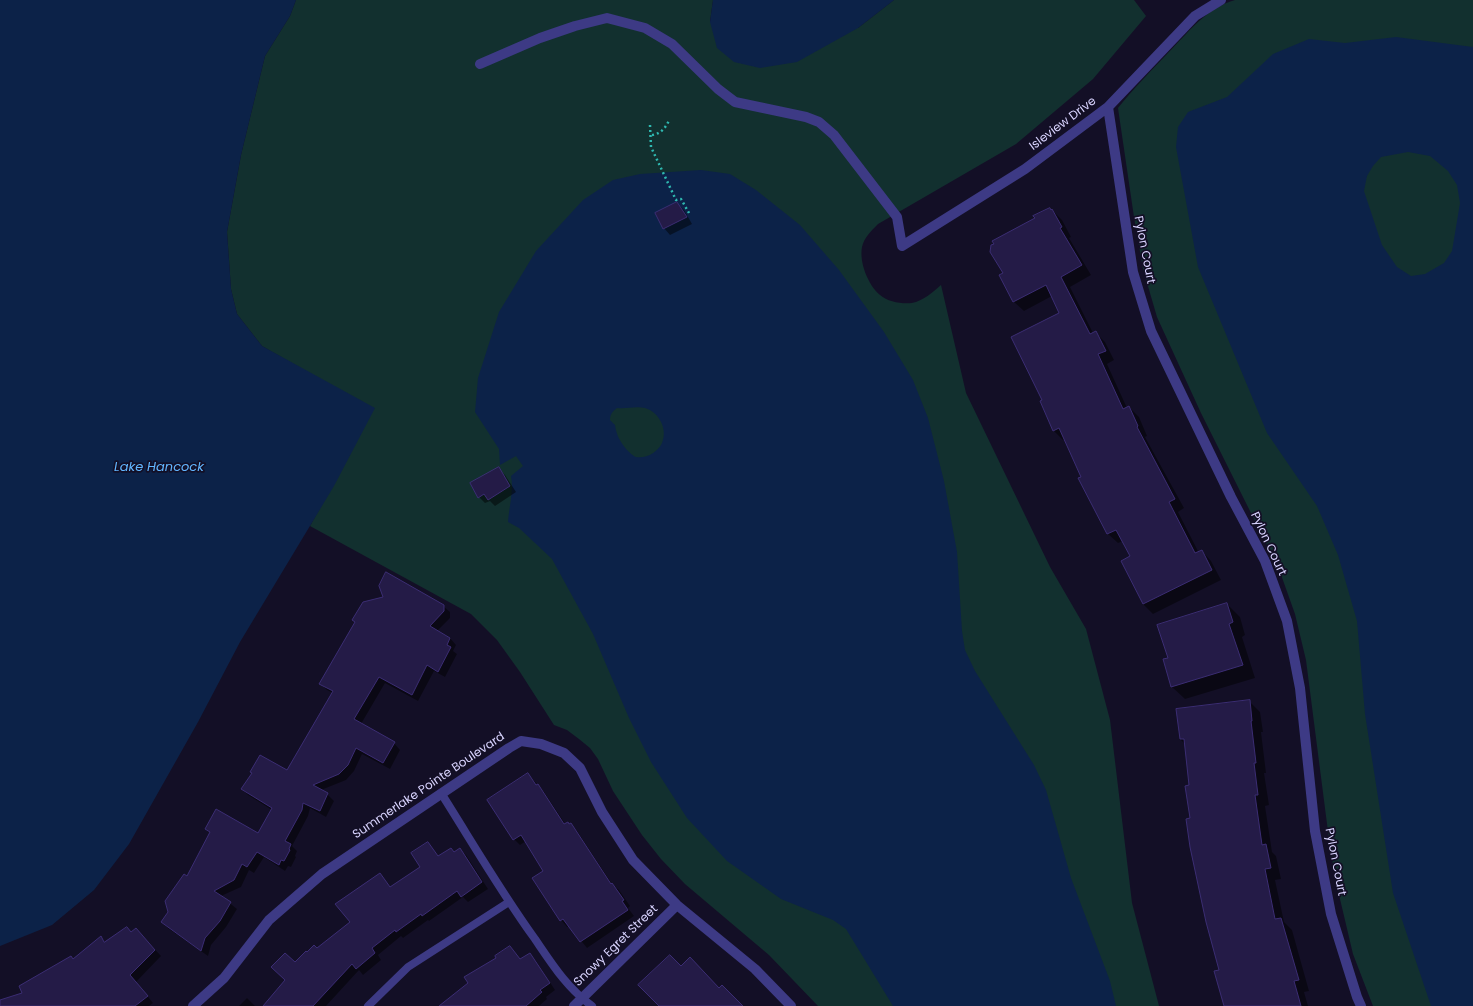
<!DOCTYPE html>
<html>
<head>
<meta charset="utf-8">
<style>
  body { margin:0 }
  canvas { display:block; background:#130f26 }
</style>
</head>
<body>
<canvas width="1473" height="1006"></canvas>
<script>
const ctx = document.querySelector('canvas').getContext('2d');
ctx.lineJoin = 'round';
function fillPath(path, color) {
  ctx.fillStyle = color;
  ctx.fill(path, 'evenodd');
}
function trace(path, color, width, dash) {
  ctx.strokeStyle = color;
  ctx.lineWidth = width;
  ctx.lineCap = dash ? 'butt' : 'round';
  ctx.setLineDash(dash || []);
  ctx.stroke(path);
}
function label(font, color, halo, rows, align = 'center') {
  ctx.font = font + ' Poppins,sans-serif';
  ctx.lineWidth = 3.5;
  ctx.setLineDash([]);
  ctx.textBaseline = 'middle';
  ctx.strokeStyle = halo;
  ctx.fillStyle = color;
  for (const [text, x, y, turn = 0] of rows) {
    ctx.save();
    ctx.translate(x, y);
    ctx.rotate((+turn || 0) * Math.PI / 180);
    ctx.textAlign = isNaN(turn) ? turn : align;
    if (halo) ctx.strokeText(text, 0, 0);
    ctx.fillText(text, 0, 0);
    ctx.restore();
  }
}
fillPath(new Path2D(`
  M 296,0 L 713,0 L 710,22 L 858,28 L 894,0 L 1134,0 L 1146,16 L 1093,79 L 1016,144 L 878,224 C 871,231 864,238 862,247 C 859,262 868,285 880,295 C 888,302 901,304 912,303 C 923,301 933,292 941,285 L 966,393 L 1050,567 L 1086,629 L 1110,720 L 1132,903 L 1159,1006 L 818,1006 L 769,955 L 685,884 L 661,859 L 642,835 L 613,791 L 598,759 L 590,748 L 579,739 L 567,730 L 554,725 L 520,672 L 497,640 L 471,614 L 310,526 L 350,454 L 309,373 L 262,346 L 237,314 L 231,289 L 227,232 L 241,155 L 265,56 L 290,16 Z
  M 1235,0 L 1473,0 L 1473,1006 L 1373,1006 L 1353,954 L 1336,882 L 1330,847 L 1306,660 L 1295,614 L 1279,569 L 1201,413 L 1157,317 L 1143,269 L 1134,217 L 1118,108 C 1133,89 1151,71 1168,53 C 1188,33 1206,8 1235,0 Z`), '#12302f');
fillPath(new Path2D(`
  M 0,0 L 296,0 L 290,16 L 265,56 L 241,155 L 227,232 L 231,289 L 237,314 L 262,346 L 375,408 L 334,486 L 240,642 L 198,722 L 129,844 L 94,890 L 52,925 L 0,946 Z
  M 713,0 L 894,0 L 858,28 L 797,62 L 760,68 L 734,62 L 717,48 L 710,22 Z
  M 1396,37 L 1473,47 L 1473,1006 L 1431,1006 L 1393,893 L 1365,714 L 1357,621 L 1338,555 L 1317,506 L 1267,433 L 1198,267 L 1176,147 L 1178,127 L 1188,112 L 1227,97 L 1273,54 L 1309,39 L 1345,43 ZM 1408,152 L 1430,156 L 1448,171 L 1457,185 L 1460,203 L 1452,251 L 1444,263 L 1425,274 L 1411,276 L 1397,267 L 1382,245 L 1364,191 L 1367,176 L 1373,166 L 1381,157 Z
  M 701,170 L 730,174 L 756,190 L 800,225 L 839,270 L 884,332 L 913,380 L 928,418 L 944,481 L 957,552 L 962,631 L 965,650 L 975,671 L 1034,765 L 1046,790 L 1071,878 L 1110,981 L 1116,1006 L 893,1006 L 846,929 L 833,920 L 781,899 L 727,861 L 687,818 L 651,762 L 629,718 L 593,634 L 552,559 L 519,528 L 508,522 C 509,508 514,489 511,476 L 523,466 L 516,456 L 500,465 L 499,449 L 475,412 L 478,378 L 499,312 L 536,251 L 583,200 L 613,180 L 640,174 ZM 617,408 C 626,409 636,406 645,408 C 659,412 668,429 662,443 C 658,452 646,459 636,457 C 633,456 629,452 627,450 C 620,442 616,434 615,425 L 610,420 C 610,414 613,411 617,408 Z`), '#0c2248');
fillPath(new Path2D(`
  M 677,203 L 684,210 L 692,224 L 670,235 L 664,228 Z
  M 1052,210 L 1062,220 L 1071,237 L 1069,238 L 1091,275 L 1070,287 L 1093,333 L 1095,332 L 1105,342 L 1114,360 L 1107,364 L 1127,408 L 1129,407 L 1139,417 L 1147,436 L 1145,437 L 1184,508 L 1178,512 L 1199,553 L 1202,551 L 1211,561 L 1221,580 L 1153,614 L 1143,604 L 1122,561 L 1131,557 L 1123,541 L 1118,543 L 1108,534 L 1079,478 L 1082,477 L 1065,440 L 1063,440 L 1054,431 L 1041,402 L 1044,401 L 1061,313 L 1052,296 L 1024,311 L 1014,302 L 1000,276 L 1005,273 Z
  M 499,469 L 505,475 L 516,492 L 495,506 L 490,501 L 485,503 L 479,497 Z
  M 1227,604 L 1240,617 L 1245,635 L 1242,637 L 1255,678 L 1185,699 L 1172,687 L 1169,658 Z
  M 443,606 L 450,612 L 450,618 L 437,631 L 450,638 L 456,645 L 453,651 L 457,654 L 445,677 L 434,671 L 418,701 L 385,683 L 361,724 L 394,743 L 400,750 L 390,769 L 362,754 L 354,771 L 346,780 L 321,790 L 327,794 L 334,801 L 326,817 L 310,808 L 308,816 L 292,846 L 297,851 L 295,856 L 296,857 L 291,867 L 288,866 L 285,871 L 264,857 L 254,873 L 249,870 L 241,887 L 221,896 L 237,909 L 226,927 L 211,945 L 208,956 L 169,929 L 162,922 L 211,833 L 206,829 L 258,835 L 272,810 L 248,795 L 242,789 L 288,772 L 333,693 L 327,690 L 321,684 Z
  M 1249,701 L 1260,712 L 1263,732 L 1261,732 L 1266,773 L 1264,773 L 1269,805 L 1265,806 L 1272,852 L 1276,856 L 1281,879 L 1275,880 L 1284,922 L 1292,930 L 1309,991 L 1304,992 L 1308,1006 L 1227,1006 L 1191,819 L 1191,786 L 1185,744 L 1180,739 Z
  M 528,774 L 544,792 L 566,825 L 571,824 L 577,831 L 612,884 L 619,890 L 630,906 L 628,908 L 634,916 L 587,948 L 569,926 L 567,927 L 561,920 L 544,871 L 526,841 L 520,845 L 514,839 Z
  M 428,844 L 439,857 L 454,853 L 459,849 L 466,855 L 488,889 L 468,902 L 463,897 L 429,921 L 428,920 L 403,938 L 401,936 L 378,955 L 381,960 L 363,975 L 359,970 L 326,1006 L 264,1006 L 286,981 L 295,964 L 317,949 L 351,923 L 380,874 L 391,888 L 422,867 Z
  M 136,929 L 161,956 L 136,982 L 153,1003 L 149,1006 L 129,1006 L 101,938 L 105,942 L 131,933 Z
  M 510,947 L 521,960 L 530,954 L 536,961 L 555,990 L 546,997 L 547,999 L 539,1006 L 441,1006 Z
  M 247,998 L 255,1006 L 239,1006 Z`), '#0007');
const building = new Path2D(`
  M 677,202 L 687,217 L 663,229 L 655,213 Z
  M 1050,208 L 1051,210 L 1052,209 L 1062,227 L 1060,228 L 1082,265 L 1061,277 L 1090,334 L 1096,331 L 1106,351 L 1098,354 L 1123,409 L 1129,406 L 1138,426 L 1137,427 L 1175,499 L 1169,502 L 1195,553 L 1202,550 L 1212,570 L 1143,604 L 1121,561 L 1130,556 L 1116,530 L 1107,534 L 1078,478 L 1081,477 L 1059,428 L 1053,431 L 1040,401 L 1042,400 L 1011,337 L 1059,313 L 1046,285 L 1013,302 L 999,275 L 1003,273 L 990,252 L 991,245 L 994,244 L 992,241 L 1035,218 L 1033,216 Z
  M 499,467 L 510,486 L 488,500 L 484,494 L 478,498 L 470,483 Z
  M 386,572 L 444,605 L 444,611 L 430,626 L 450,638 L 447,645 L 451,647 L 438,672 L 427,665 L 412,695 L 379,677 L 354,719 L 395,742 L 383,763 L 356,748 L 348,765 L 339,774 L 313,785 L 328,793 L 320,811 L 303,803 L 302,810 L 285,841 L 291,844 L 289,849 L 290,850 L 284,861 L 281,860 L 279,865 L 257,852 L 247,867 L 242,864 L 234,880 L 214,891 L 231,902 L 220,921 L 205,938 L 201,951 L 161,922 L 168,912 L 165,901 L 184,874 L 187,876 L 210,832 L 205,829 L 216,809 L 258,833 L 272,808 L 241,789 L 252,773 L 250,772 L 260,755 L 287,770 L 333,691 L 319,684 L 355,622 L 352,620 L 363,602 L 383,597 L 379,586 Z
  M 1227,603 L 1233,622 L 1229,624 L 1243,665 L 1171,687 L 1163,659 L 1168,658 L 1157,625 Z
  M 1250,700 L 1252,721 L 1251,721 L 1256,763 L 1254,763 L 1258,795 L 1255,795 L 1262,845 L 1266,844 L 1271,868 L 1265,869 L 1275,919 L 1281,918 L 1299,980 L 1294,981 L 1301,1006 L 1224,1006 L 1214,971 L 1219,970 L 1206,922 L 1190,847 L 1186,819 L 1190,818 L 1185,786 L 1189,785 L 1184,739 L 1180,739 L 1176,709 Z
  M 528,773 L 536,785 L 538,784 L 564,824 L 568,822 L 569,824 L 571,823 L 611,884 L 612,883 L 624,900 L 622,901 L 628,910 L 580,942 L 563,919 L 560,921 L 532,878 L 543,871 L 521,835 L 513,840 L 487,800 Z
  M 428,842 L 438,856 L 451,848 L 454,852 L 460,848 L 482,882 L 461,897 L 457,891 L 422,916 L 421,914 L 396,932 L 395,930 L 372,948 L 375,953 L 356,969 L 352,964 L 313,1006 L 263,1006 L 285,980 L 271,967 L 285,953 L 295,962 L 306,951 L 307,952 L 314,945 L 317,948 L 350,922 L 335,904 L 380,873 L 390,887 L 420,867 L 411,853 Z
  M 127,927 L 131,932 L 136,928 L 155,950 L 130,975 L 148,996 L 135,1006 L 0,1006 L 0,1000 L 22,993 L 19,986 L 71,956 L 73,959 L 101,936 L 104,942 Z
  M 510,946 L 520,959 L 530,953 L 550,983 L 540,990 L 542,992 L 526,1006 L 439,1006 L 468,983 L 464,977 L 496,958 L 495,956 Z
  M 670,955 L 681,966 L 690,957 L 719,988 L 722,985 L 743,1006 L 659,1006 L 638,985 Z`);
fillPath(building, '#241b47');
trace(building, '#3b2d73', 1);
trace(new Path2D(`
  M 650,125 L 651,147 L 676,200 L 681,199 L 689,213
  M 652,135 C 660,134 666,128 669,120`), '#2fb8b0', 2.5, [2, 3]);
trace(new Path2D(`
  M 441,793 C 472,842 501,892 535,939 C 552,964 567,988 592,1006
  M 368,1006 L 408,967 L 509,902`), '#3d3a85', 8);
trace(new Path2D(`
  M 480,64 L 540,38 L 575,26 L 607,18 L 645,28 L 672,44 L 718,89 L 735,102 L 806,117 L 819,122 L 834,135 L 897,217 L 902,246 L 1025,169 L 1108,107 L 1195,16 L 1221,0
  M 1108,107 L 1133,272 L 1151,331 L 1231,497 L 1265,561 L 1287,621 L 1300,688 L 1315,831 L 1331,914 L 1357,997 L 1361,1006
  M 193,1006 L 224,978 L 269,920 L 322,874 L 509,748 L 521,741 L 541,744 L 564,753 L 580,768 L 602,812 L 633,860 L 677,905 L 755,969 L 791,1006
  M 574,1006 L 677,905`), '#3d3a85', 10);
label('12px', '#d9d4ff', '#130f26', [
  ["Isleview Drive",1063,124,-37],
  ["Pylon Court",1144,250,79],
  ["Pylon Court",1268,544,65],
  ["Summerlake Pointe Boulevard",429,786,-34],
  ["Pylon Court",1335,862,79],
  ["Snowy Egret Street",616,946,-44]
]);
label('italic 13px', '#62b6ff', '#130f26', [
  ["Lake Hancock",159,468]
]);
</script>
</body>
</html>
